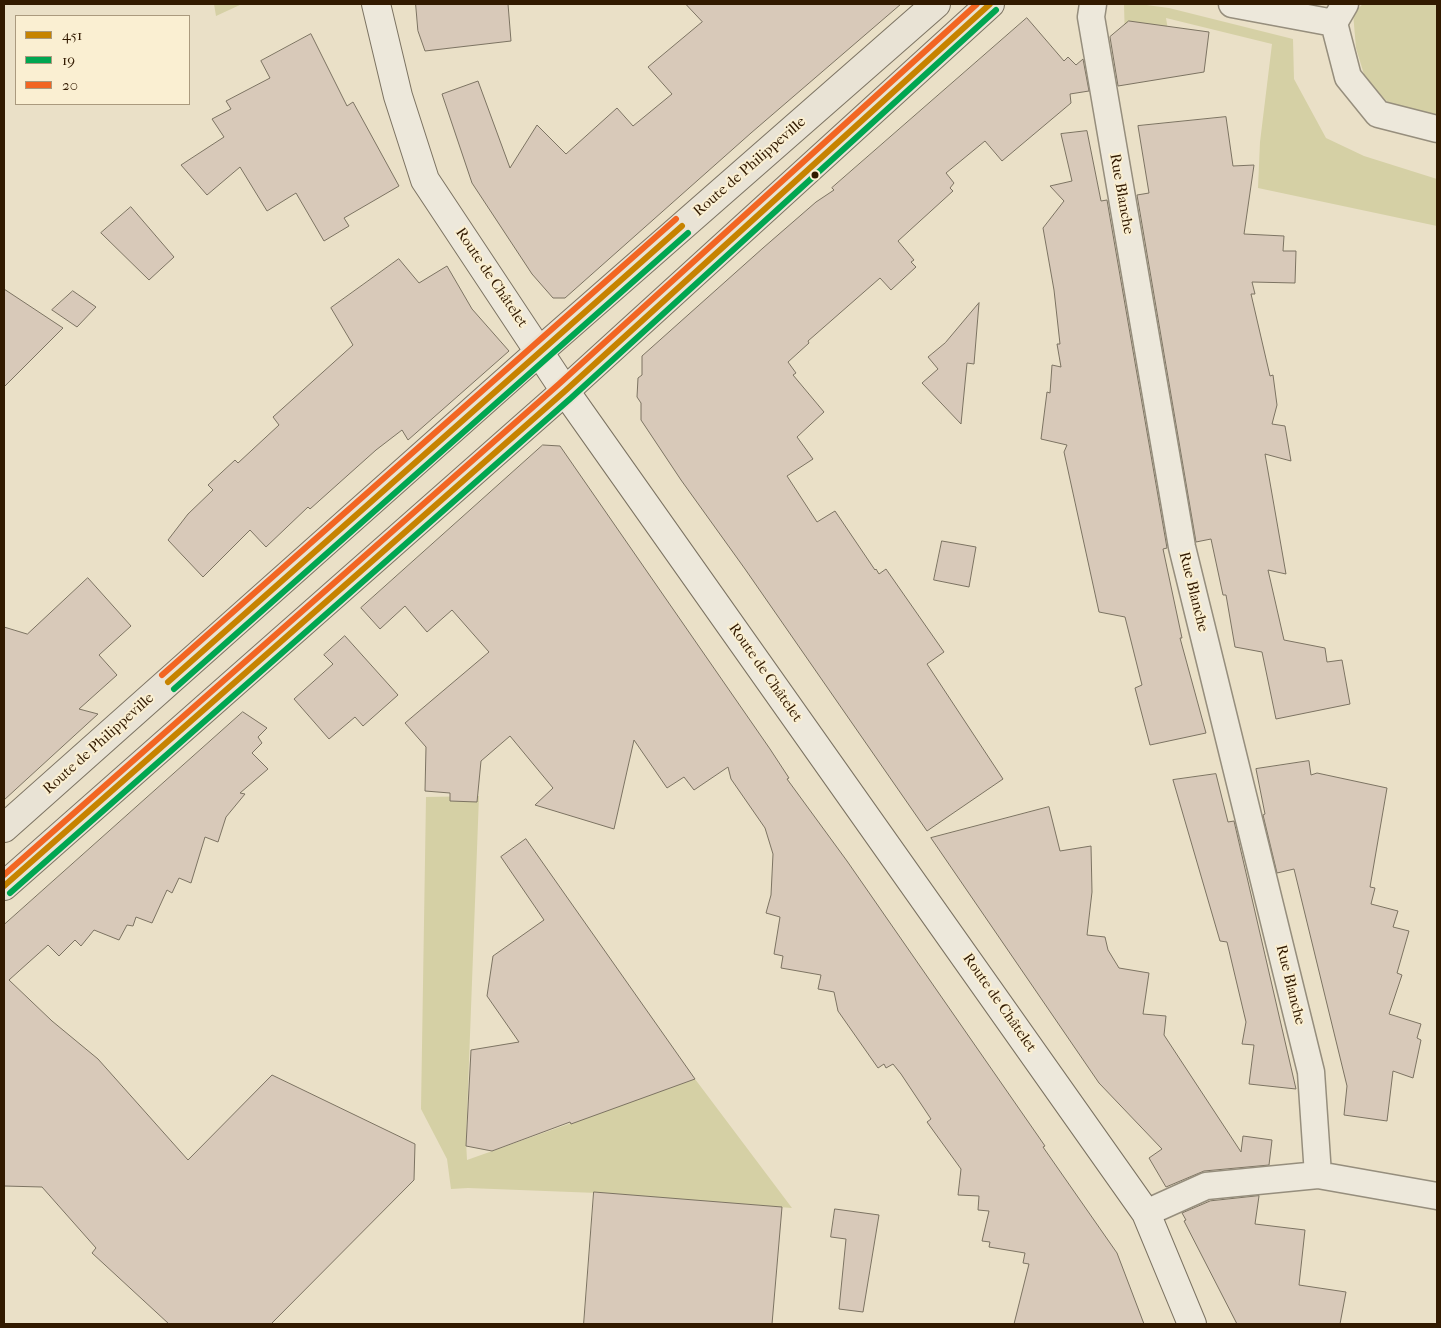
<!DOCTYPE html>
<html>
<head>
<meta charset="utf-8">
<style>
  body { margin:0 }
  #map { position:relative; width:1441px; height:1328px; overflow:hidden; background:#eae0c7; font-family:"IM FELL French Canon",serif }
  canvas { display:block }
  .frame { position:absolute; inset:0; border:5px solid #321a00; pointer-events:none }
  .legend { position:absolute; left:15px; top:15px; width:175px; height:90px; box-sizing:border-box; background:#faefd2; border:1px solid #aa9a7e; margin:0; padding:6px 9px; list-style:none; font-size:15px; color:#321a00 }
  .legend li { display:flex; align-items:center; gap:10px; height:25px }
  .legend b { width:25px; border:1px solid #aa9a7e }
</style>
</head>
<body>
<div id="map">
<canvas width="1441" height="1328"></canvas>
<div class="frame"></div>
<ul class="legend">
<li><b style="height:6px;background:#c68300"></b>451</li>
<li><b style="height:6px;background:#00a651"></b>19</li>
<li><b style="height:6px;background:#f26522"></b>20</li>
</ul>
</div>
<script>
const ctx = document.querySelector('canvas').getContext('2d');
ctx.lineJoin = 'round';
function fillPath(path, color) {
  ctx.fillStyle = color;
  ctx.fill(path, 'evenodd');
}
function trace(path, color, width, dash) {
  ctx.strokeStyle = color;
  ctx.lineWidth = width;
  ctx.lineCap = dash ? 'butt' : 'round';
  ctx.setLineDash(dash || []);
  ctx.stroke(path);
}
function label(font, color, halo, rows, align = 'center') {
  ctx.font = font + ' "IM FELL French Canon",serif';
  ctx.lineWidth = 4;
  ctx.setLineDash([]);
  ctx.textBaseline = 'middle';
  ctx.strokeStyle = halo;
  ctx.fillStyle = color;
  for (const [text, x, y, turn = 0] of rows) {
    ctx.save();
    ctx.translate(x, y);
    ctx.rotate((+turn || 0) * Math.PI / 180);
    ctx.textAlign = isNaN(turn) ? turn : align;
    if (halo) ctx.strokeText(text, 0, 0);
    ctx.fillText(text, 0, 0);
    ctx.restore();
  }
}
fillPath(new Path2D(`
  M 214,4 L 242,4 L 216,16 Z
  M 1124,4 L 1139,4 L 1169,8 L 1293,39 L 1294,79 L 1326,138 L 1364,156 L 1437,179 L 1437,226 L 1258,188 L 1260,142 L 1272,44 L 1166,18 L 1169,36 L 1125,43 Z
  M 1363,4 L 1437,4 L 1437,119 L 1395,109 L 1366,81 L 1356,48 L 1353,13 Z
  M 479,796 L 466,1141 L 467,1160 L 695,1079 L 792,1208 L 597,1193 L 468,1188 L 451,1189 L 447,1159 L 421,1109 L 426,797 Z`), '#d5d0a5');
const building = new Path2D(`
  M 416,4 L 508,4 L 511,41 L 425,51 L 418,31 Z
  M 686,4 L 901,4 L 751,133 L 565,298 L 553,298 L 532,274 L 472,183 L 442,94 L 478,81 L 510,168 L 537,125 L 566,154 L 617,108 L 633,126 L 672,94 L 648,67 L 702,22 Z
  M 1027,18 L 1064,61 L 1068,57 L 1076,65 L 1083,59 L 1089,91 L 1070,94 L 1071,103 L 1002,161 L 985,141 L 946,173 L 954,183 L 950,188 L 953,191 L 898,241 L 914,260 L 911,262 L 916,267 L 891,290 L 880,278 L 808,341 L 809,343 L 788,362 L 796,373 L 793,375 L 824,412 L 797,437 L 813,459 L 787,476 L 817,522 L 835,511 L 875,570 L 876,569 L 879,574 L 886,569 L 944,652 L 927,664 L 1003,779 L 927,831 L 745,569 L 681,480 L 641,420 L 641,403 L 637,397 L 638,378 L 642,375 L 642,356 L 763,248 L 816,202 L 834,190 L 832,188 Z
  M 1129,21 L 1209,32 L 1204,72 L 1118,86 L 1110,37 Z
  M 311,34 L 347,106 L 353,102 L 399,186 L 344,218 L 349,226 L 324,241 L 296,193 L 267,211 L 240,167 L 207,195 L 181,165 L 224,137 L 212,119 L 231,109 L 226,101 L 270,78 L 261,61 Z
  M 1226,117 L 1233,166 L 1254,165 L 1244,234 L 1284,236 L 1283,251 L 1296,251 L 1295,283 L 1252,282 L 1255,294 L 1251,294 L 1270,376 L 1273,375 L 1277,405 L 1272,424 L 1285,426 L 1291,461 L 1265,454 L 1286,574 L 1268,570 L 1284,640 L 1325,648 L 1327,662 L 1342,660 L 1350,704 L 1276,719 L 1262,652 L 1235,647 L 1226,595 L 1223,595 L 1211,539 L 1196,542 L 1137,195 L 1149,193 L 1138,126 Z
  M 1087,131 L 1101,201 L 1107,200 L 1167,548 L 1163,549 L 1182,638 L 1180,638 L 1206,733 L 1150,745 L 1135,688 L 1142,685 L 1125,617 L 1099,612 L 1064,452 L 1067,445 L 1041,439 L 1047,392 L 1050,393 L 1052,365 L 1061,367 L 1057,344 L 1060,344 L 1054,290 L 1043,228 L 1064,201 L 1050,186 L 1072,181 L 1061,134 Z
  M 131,207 L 174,257 L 149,280 L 101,233 Z
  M 399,259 L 419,283 L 447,266 L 472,309 L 509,351 L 408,440 L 402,430 L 376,450 L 310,509 L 308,507 L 266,547 L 250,530 L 203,577 L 168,540 L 188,514 L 213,490 L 208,485 L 235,460 L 238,463 L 279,425 L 273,417 L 353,345 L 331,308 Z
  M 4,289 L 63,328 L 4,387 Z
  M 73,291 L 96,307 L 77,327 L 52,310 Z
  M 979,303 L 974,364 L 967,363 L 961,424 L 922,383 L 938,369 L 928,357 L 945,343 Z
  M 543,445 L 560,446 L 770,749 L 789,778 L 787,779 L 847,861 L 1045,1146 L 1043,1147 L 1117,1253 L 1144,1324 L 1014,1324 L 1029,1264 L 1023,1263 L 1025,1253 L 989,1247 L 990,1242 L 982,1241 L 989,1211 L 978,1210 L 979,1196 L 958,1195 L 961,1169 L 927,1122 L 931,1119 L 901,1074 L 893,1064 L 886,1068 L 884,1064 L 878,1068 L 838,1011 L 834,992 L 818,989 L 821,975 L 781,968 L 783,956 L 774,954 L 780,917 L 766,913 L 771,895 L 773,854 L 765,828 L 731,779 L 728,767 L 694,790 L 684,777 L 667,788 L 634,740 L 614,829 L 535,805 L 553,788 L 510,736 L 481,761 L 477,802 L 450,801 L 450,793 L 425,791 L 426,747 L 405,723 L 489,652 L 452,610 L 427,632 L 405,606 L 380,629 L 361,608 Z
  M 942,541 L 976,547 L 969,587 L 934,580 Z
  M 88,578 L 131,626 L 99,655 L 117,675 L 79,709 L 98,714 L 4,800 L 4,627 L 27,634 Z
  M 345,636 L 398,695 L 363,726 L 355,717 L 329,739 L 294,699 L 333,664 L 324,655 Z
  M 243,712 L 267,728 L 258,737 L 262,743 L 252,753 L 268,769 L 240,793 L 245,794 L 226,817 L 218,842 L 205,837 L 191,883 L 179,878 L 172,893 L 167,890 L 152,923 L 136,917 L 133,926 L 127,925 L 119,940 L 94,930 L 81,946 L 75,940 L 59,956 L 48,945 L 9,980 L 52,1021 L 98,1059 L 188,1160 L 272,1075 L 415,1144 L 414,1180 L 271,1324 L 169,1324 L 92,1253 L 96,1248 L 42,1187 L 4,1186 L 4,925 Z
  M 1309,761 L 1311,775 L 1317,773 L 1387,788 L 1370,887 L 1375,888 L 1371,904 L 1398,911 L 1393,927 L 1409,931 L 1397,973 L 1402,975 L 1389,1014 L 1421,1024 L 1417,1038 L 1421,1040 L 1413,1078 L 1393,1071 L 1387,1121 L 1344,1115 L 1347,1086 L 1294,869 L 1277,873 L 1263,815 L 1265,814 L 1256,769 Z
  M 1216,774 L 1228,822 L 1234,821 L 1296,1089 L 1249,1084 L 1254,1045 L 1242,1044 L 1246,1022 L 1227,942 L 1220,941 L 1173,780 Z
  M 1049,807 L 1060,851 L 1091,846 L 1092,892 L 1087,935 L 1105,937 L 1108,950 L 1119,968 L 1149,973 L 1143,1014 L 1166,1016 L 1164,1035 L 1241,1152 L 1243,1136 L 1272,1140 L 1269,1165 L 1204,1171 L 1166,1187 L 1149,1158 L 1162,1149 L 1099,1083 L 931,838 Z
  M 526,839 L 695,1079 L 571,1124 L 570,1122 L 492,1151 L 466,1146 L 471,1050 L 519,1042 L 487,996 L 493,956 L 544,920 L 501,857 Z
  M 594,1192 L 782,1207 L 772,1324 L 584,1324 Z
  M 1259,1196 L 1255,1224 L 1305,1230 L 1299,1285 L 1346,1292 L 1340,1324 L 1237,1324 L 1184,1221 L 1186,1220 L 1182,1213 L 1210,1201 Z
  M 835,1209 L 879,1215 L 863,1312 L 839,1309 L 846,1239 L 831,1237 Z`);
fillPath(building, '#d8c9b9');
trace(building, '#7c7362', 1);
const street = new Path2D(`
  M 1093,4 L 1091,17 L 1182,547 L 1311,1072 L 1318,1175
  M 1232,4 L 1334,23
  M 1345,4 L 1334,23 L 1348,77 L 1378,114 L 1437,129
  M 1146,1213 L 1206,1186 L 1318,1175 L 1437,1196`);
const secondary = new Path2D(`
  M 376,4 L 398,96 L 425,180 L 565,391 L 1146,1213 L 1192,1324`);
const primary = new Path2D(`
  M 4,828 L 540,351 L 936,4
  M 4,886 L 565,391 L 990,4`);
trace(street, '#968e7d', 29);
trace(secondary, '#7c7362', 30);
trace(primary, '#7c7362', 30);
trace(street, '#ede8db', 26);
trace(secondary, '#ede8db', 28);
trace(primary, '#e9e3d5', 28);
trace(new Path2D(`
  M 168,682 L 682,226
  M 4,886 L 565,391 L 990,4`), '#c68300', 6);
trace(new Path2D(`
  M 174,689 L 688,233
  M 10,893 L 571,398 L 996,10`), '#00a651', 6);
trace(new Path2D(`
  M 162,675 L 676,219
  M 4,875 L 559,384 L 977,4`), '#f26522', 6);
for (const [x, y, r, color] of [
  [815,175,4.5,"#321a00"]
]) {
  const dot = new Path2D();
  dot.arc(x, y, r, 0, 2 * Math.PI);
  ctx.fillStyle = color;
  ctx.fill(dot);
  trace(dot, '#faefd2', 2);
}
label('15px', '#321a00', '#faefd2', [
  ["Route de Philippeville",750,167,-41],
  ["Rue Blanche",1121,194,80],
  ["Route de Châtelet",491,278,56],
  ["Rue Blanche",1193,592,76],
  ["Route de Châtelet",765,673,55],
  ["Route de Philippeville",99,744,-42],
  ["Rue Blanche",1290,985,76],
  ["Route de Châtelet",999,1003,55]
]);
</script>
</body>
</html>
